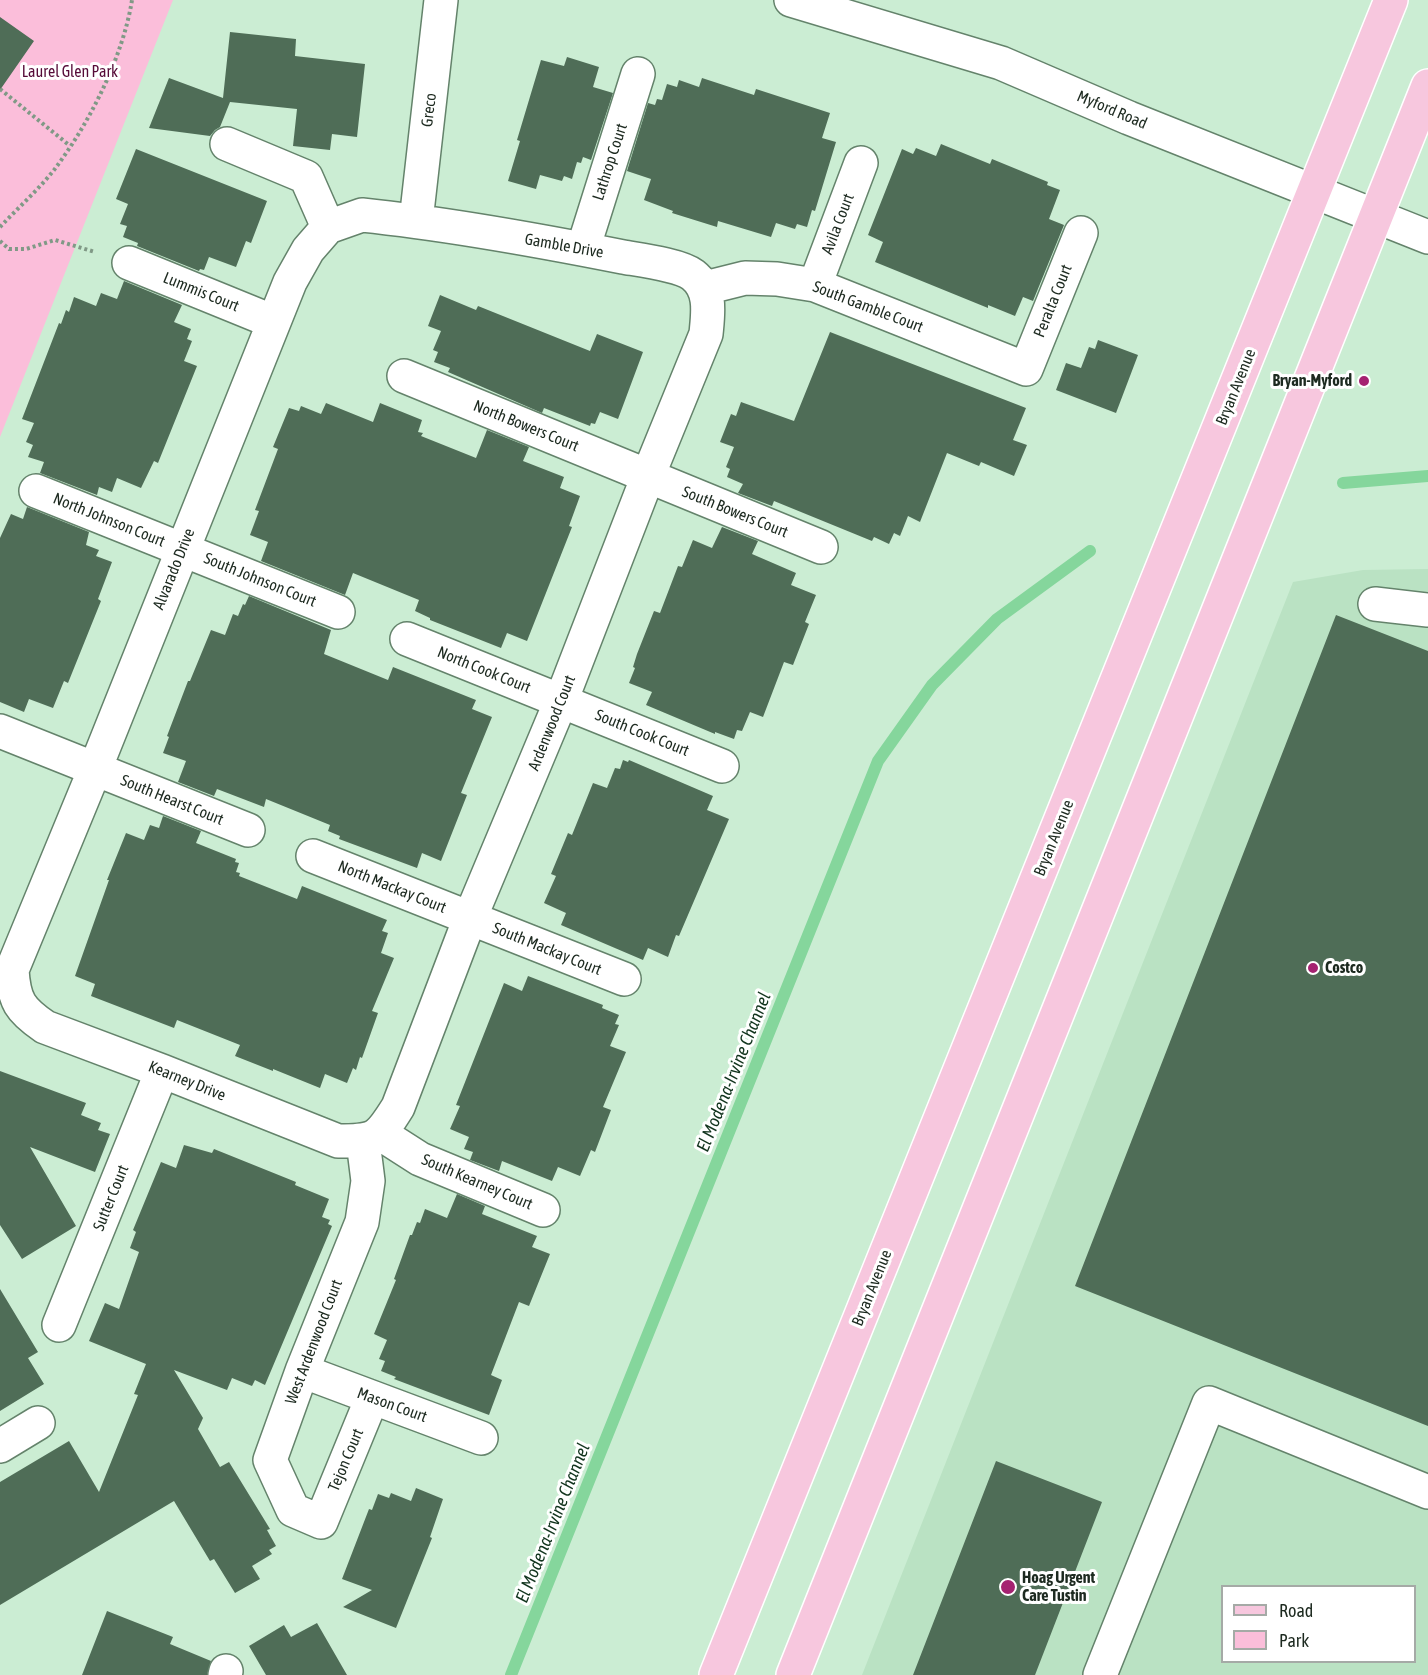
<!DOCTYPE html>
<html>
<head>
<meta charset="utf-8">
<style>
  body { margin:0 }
  #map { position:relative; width:1428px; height:1675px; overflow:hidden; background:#cbedd3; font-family:"Asap Condensed",sans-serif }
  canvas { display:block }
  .legend { position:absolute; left:1221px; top:1585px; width:195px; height:78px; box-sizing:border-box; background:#fff; border:2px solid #a5aaa6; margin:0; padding:8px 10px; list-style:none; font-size:18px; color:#1d2a20 }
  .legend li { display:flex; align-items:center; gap:12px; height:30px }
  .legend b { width:30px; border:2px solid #a5aaa6 }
</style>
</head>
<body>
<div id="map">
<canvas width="1428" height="1675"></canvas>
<ul class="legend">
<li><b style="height:8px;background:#f7c7de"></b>Road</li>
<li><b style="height:16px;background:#fbbeda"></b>Park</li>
</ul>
</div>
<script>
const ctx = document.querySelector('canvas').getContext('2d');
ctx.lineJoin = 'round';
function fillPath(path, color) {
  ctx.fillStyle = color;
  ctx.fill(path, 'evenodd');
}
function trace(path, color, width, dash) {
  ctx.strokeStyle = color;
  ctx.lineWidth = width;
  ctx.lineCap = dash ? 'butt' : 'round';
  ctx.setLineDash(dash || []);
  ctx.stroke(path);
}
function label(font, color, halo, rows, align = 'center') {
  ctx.font = font + ' "Asap Condensed",sans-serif';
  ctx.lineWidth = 6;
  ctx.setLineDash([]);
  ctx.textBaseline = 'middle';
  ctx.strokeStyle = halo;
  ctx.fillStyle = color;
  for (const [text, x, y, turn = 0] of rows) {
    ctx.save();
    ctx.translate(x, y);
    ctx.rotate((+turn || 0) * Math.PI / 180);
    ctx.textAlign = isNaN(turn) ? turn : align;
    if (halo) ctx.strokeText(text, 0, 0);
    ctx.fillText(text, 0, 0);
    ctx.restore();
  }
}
fillPath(new Path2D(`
  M 1428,569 L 1428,1675 L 862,1675 L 1293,582 L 1363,570 ZM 1222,1586 L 1414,1586 L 1414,1662 L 1222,1662 Z`), '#bae2c3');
fillPath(new Path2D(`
  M 0,0 L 173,0 L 0,437 Z`), '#fbbeda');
trace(new Path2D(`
  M 1343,483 L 1428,476
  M 511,1675 L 878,761 L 932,685 L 997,619 L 1090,551`), '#85d69c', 12);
fillPath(new Path2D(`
  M 0,17 L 34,41 L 0,90 Z
  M 230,32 L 296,39 L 295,56 L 365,64 L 357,137 L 332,134 L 330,150 L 293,146 L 297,109 L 230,102 L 220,127 L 215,130 L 210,136 L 149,128 L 169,78 L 223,98 Z
  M 567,57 L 599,67 L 593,87 L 613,93 L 591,160 L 583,157 L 581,163 L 577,162 L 572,179 L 564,176 L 562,181 L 540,175 L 536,189 L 508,181 L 520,141 L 517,140 L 541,60 L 564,66 Z
  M 702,78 L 754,95 L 756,89 L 830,113 L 822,138 L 836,142 L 815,211 L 812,210 L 807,227 L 797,224 L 795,229 L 776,223 L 771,237 L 718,221 L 717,227 L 672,213 L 673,211 L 644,200 L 651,179 L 627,171 L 648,103 L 655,105 L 657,99 L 662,100 L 667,84 L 677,87 L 679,80 L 699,87 Z
  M 941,144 L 990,164 L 992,159 L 1048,182 L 1047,185 L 1060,190 L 1049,219 L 1064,225 L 1033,301 L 1023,297 L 1015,316 L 988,305 L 988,308 L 875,262 L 883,242 L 868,235 L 902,149 L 913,154 L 916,148 L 936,156 Z
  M 136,149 L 267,201 L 251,243 L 246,241 L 236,267 L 209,257 L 204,270 L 200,269 L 199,271 L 137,246 L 138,243 L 123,237 L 127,226 L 120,224 L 128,204 L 116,199 Z
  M 124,281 L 182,305 L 174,322 L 191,329 L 187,339 L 192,341 L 184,361 L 197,366 L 158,463 L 154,461 L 141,488 L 117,478 L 112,492 L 99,487 L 97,495 L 40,473 L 44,462 L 28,457 L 33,445 L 26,442 L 34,423 L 22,419 L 59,323 L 61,324 L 66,310 L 69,312 L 74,297 L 96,306 L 101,293 L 117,299 Z
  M 440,295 L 476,310 L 478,306 L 590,351 L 597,334 L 643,352 L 618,419 L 600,412 L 595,424 L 591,423 L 590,426 L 544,408 L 542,413 L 448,372 L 450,368 L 434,362 L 438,352 L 433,350 L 441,331 L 428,326 Z
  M 830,332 L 1026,408 L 1013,440 L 1027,445 L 1014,476 L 981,462 L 979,466 L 947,453 L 920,522 L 908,516 L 900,536 L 894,533 L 889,544 L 874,537 L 872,541 L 774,501 L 772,506 L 738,493 L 743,484 L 727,477 L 730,469 L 726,467 L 734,447 L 720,442 L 731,414 L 736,416 L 741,402 L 794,421 Z
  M 1098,340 L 1138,355 L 1116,413 L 1056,390 L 1066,363 L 1081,368 L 1089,347 L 1095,349 Z
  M 326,403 L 373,422 L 380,403 L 422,420 L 418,432 L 423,433 L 421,436 L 476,458 L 487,430 L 529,447 L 523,461 L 564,477 L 560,488 L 580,496 L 569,526 L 572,527 L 527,641 L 507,633 L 501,648 L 430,620 L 430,618 L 415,611 L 419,600 L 353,573 L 345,595 L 261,561 L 268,542 L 250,535 L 259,511 L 255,510 L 278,449 L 273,447 L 289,408 L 299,411 L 301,406 L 321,414 Z
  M 27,507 L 89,532 L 86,545 L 99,550 L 96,556 L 112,562 L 98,599 L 101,601 L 68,683 L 64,681 L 53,708 L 29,699 L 24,712 L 0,702 L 0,538 L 11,514 L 23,519 Z
  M 722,527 L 758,541 L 752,554 L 796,573 L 791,585 L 816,595 L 805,622 L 809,624 L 793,665 L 784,662 L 763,717 L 750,712 L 742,731 L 737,730 L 734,739 L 715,732 L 715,734 L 646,705 L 652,692 L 629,683 L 635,668 L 633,667 L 637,654 L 654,611 L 660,613 L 678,566 L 682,567 L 693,540 L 712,548 Z
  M 249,596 L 331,630 L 324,654 L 388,680 L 393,667 L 476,700 L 472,709 L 492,717 L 461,793 L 467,795 L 441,861 L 422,853 L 417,868 L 339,839 L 340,836 L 328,831 L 330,825 L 266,799 L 264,807 L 217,789 L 214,796 L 178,782 L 186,761 L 163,753 L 169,737 L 167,736 L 188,681 L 190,681 L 211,630 L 225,635 L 233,614 L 238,616 L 243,604 L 245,605 Z
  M 1336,615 L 1428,651 L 1428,1426 L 1075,1286 Z
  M 623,760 L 628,762 L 629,760 L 713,796 L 707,810 L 729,819 L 679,936 L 676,935 L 668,957 L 648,948 L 643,960 L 561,925 L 566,913 L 544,903 L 556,876 L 551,874 L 568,833 L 572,835 L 593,783 L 607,788 L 615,768 L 620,769 Z
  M 163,816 L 201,831 L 196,843 L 236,859 L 235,862 L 239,863 L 236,872 L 240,873 L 239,876 L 297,899 L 302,886 L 387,920 L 382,931 L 388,933 L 381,953 L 394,958 L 372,1011 L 378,1013 L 362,1058 L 360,1057 L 356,1070 L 353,1068 L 347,1083 L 325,1074 L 320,1088 L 273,1069 L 273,1071 L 235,1056 L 240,1045 L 177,1020 L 174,1028 L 91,996 L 95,984 L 75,976 L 109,880 L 107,880 L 126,833 L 144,840 L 150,825 L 159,828 Z
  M 528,976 L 603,1005 L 602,1008 L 619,1015 L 615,1024 L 619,1025 L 610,1046 L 626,1052 L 603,1107 L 611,1110 L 595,1152 L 591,1150 L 580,1176 L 558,1167 L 552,1181 L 502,1161 L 499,1171 L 470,1160 L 473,1152 L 464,1149 L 469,1137 L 450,1129 L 460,1106 L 456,1105 L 504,983 L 522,991 Z
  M 0,1071 L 86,1103 L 81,1115 L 101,1123 L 98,1130 L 110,1134 L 95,1172 L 30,1147 L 76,1226 L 22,1259 L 0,1225 Z
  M 184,1145 L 212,1153 L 214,1149 L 296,1182 L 295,1185 L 329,1199 L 322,1217 L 330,1220 L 328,1224 L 332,1226 L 265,1385 L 255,1380 L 252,1386 L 232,1378 L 227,1390 L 174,1370 L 203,1418 L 198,1429 L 220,1467 L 229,1462 L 270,1529 L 267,1530 L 276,1546 L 269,1550 L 272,1554 L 252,1566 L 260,1579 L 235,1593 L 214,1559 L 210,1561 L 174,1501 L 0,1605 L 0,1482 L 69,1441 L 99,1492 L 138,1395 L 134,1394 L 146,1364 L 89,1341 L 105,1303 L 119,1309 L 139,1252 L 130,1248 L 136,1232 L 133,1230 L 161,1162 L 176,1168 Z
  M 457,1194 L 485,1206 L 482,1214 L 537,1236 L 532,1247 L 550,1254 L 529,1306 L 519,1302 L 491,1375 L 502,1380 L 489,1415 L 394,1379 L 396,1377 L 381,1371 L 385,1361 L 379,1359 L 387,1340 L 374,1334 L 396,1280 L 394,1279 L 410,1235 L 412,1235 L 417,1222 L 420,1223 L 425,1209 L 447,1218 Z
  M 0,1289 L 38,1352 L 28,1358 L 44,1384 L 0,1411 Z
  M 996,1461 L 1102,1502 L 1035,1675 L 913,1675 Z
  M 416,1488 L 443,1499 L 430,1537 L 432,1538 L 396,1628 L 343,1607 L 372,1590 L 342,1579 L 369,1509 L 372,1510 L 378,1494 L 389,1498 L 391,1493 L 411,1501 Z
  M 107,1611 L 173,1637 L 170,1644 L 211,1661 L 207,1675 L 82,1675 Z
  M 317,1623 L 347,1675 L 266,1675 L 249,1646 L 284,1625 L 291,1637 Z`), '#4f6d57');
const minor = new Path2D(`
  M 791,0 L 1001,63 L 1129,118 L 1428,237
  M 227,144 L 306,177 L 328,227
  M 362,215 C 450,224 537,240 623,257 C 640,260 680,265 693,275 C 712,290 708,313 706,334 L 648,476 L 561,701 L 470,918 L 398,1107 C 378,1139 376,1141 338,1141 L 162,1071 L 45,1027 C 20,1010 14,1001 12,970 L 95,769 L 290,282 L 308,250 L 328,227 Z
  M 416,221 L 441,0
  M 583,249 L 638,74
  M 129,263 L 274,322
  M 815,285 L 861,163
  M 705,288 L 745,278 L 777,279 L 815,285 L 1026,369 L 1081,233
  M 404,376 L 821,547
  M 36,491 L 338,612
  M 1375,604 L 1428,610
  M 407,639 L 722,766
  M 0,731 L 248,830
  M 313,856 L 624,979
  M 381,1134 L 420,1159 L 543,1210
  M 363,1141 L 368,1181 L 362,1222 L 302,1371 L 270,1460 L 293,1510 L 321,1522 L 372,1398
  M 59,1325 L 162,1071
  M 302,1371 L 481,1438
  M 0,1446 L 38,1423
  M 225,1675 L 226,1671
  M 1100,1675 L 1209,1403 L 1428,1492`);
const major = new Path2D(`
  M 716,1675 L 1391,0
  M 793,1675 L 1428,86`);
trace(minor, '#64836b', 36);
trace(major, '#fff', 36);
trace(new Path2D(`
  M 0,89 L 69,145
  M 0,227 C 18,208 38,190 54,170 C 89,124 123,57 132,0
  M 0,241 L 9,249 L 26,249 L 55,240 L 95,252`), '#809986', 4, [3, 3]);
trace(minor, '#fff', 33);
trace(major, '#f7c7de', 33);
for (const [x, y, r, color] of [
  [1364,381,6,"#a52271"],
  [1313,968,6,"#a52271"],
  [1008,1587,8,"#a52271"]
]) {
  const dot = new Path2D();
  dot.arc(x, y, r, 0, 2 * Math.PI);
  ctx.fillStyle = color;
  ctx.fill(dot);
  trace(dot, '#fff', 2);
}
label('16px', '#560b38', '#fff', [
  ["Laurel Glen Park",70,72]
]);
label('16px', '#1d2a20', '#fff', [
  ["Greco",429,110,-83],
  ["Myford Road",1112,110,23],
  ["Lathrop Court",610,162,-72],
  ["Avila Court",838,224,-69],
  ["Gamble Drive",564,246,10],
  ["Lummis Court",201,292,22],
  ["Peralta Court",1053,301,-68],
  ["South Gamble Court",868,307,21],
  ["Bryan Avenue",1236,387,-68],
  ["North Bowers Court",526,426,22],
  ["South Bowers Court",735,512,22],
  ["North Johnson Court",109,520,22],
  ["Alvarado Drive",174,569,-68],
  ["South Johnson Court",260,580,22],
  ["North Cook Court",484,670,22],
  ["Ardenwood Court",552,723,-68],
  ["South Cook Court",642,733,22],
  ["South Hearst Court",172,800,22],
  ["Bryan Avenue",1054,838,-68],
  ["North Mackay Court",392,887,22],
  ["South Mackay Court",547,949,22],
  ["Kearney Drive",187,1081,22],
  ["South Kearney Court",477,1182,23],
  ["Sutter Court",111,1198,-68],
  ["Bryan Avenue",872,1288,-68],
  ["West Ardenwood Court",314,1342,-69],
  ["Mason Court",392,1405,20],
  ["Tejon Court",346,1460,-67]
]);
label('bold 16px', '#1d2a20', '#fff', [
  ["Bryan-Myford",1352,381,"right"],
  ["Costco",1325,968],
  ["Hoag Urgent",1022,1578],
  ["Care Tustin",1022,1596]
], 'left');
label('italic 18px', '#11341d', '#fff', [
  ["El Modena-Irvine Channel",734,1072,-68],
  ["El Modena-Irvine Channel",553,1523,-68]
]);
</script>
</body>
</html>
